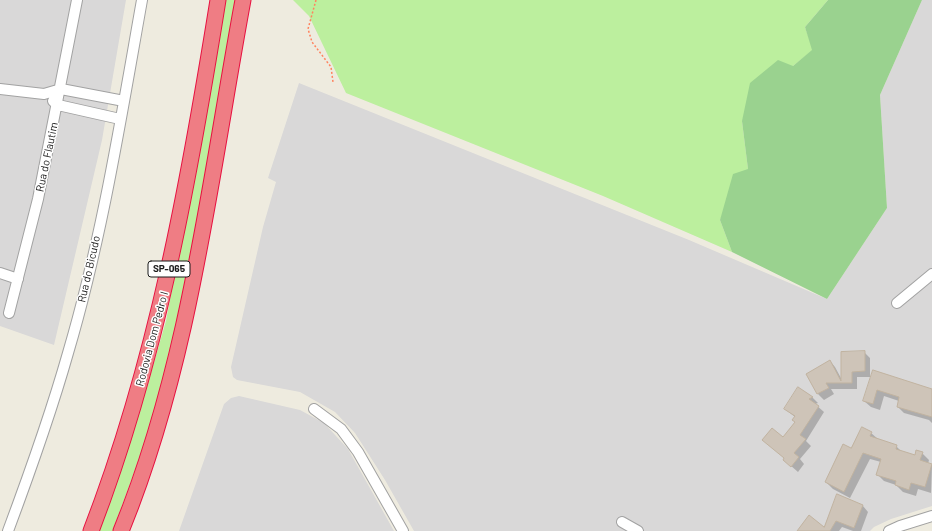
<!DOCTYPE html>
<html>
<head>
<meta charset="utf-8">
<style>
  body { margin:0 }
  canvas { display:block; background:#eeebdf }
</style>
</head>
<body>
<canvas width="932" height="531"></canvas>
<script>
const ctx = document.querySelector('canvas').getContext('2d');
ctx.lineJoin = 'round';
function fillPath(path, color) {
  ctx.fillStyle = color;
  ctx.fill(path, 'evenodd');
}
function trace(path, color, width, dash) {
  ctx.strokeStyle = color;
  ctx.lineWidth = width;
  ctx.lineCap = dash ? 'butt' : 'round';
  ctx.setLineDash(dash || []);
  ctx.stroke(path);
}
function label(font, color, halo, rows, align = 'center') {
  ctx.font = font + ' Barlow,sans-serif';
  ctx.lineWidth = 3;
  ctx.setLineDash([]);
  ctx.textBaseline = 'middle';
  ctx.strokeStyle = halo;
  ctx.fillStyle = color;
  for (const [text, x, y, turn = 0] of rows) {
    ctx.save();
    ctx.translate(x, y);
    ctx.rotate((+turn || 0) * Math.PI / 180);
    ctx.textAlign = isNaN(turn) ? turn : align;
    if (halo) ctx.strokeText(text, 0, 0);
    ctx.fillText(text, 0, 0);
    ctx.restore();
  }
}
fillPath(new Path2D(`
  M 0,0 L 126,0 L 102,140 L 54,345 L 0,326 Z
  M 922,0 L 932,0 L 932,506 L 891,519 L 874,527 L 870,531 L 414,531 L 385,480 L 355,433 L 335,412 L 300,392 L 237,380 L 233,377 L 231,367 L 263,227 L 276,182 L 268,178 L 299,83 L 689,240 L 827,299 L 887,208 L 880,95 Z
  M 239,396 L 300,410 L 324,423 L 348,449 L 394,531 L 179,531 L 224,404 L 231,398 Z`), '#d9d8d8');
fillPath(new Path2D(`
  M 226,0 L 237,0 C 218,113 200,227 174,339 C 159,403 137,468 113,529 L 113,531 L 99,531 L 141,407 L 166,321 Z
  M 293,0 L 828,0 L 805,27 L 813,50 L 793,66 L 742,121 L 748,169 L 720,220 L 732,252 L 603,196 L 346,93 L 309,16 Z`), '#bcef9e');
fillPath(new Path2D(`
  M 828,0 L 922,0 L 880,95 L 887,208 L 827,299 L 732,252 L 720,220 L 733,174 L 748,169 L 742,121 L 750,83 L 778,60 L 793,66 L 812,50 L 805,27 Z`), '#9ad28f');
fillPath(new Path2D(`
  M 864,352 L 870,358 L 870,377 L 857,377 L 857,389 L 831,389 L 834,394 L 824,400 L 818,394 L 807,374 L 830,361 L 835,367 L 842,380 Z
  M 873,371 L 932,390 L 932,423 L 929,420 L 904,413 L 898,407 L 899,401 L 884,396 L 880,410 L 871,407 L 864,401 Z
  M 798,388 L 812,397 L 818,403 L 815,404 L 824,412 L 806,441 L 811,446 L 800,459 L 804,464 L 798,472 L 790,465 L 785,458 L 783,439 L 796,423 L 795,417 L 785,409 Z
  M 871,433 L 878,439 L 896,446 L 902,452 L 915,456 L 922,453 L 929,460 L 928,464 L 932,466 L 931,493 L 918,489 L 916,496 L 903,492 L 896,485 L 884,481 L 877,474 L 881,462 L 870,459 L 850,498 L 833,489 L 826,482 L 852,449 Z
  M 837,496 L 863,506 L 868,512 L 861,531 L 853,531 L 842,527 L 839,531 L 798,531 L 825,528 Z`), '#0003');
const building = new Path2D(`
  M 865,351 L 865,371 L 852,372 L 852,383 L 826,383 L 829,388 L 817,394 L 806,374 L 830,360 L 841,381 L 841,352 Z
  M 873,370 L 932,389 L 932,417 L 897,407 L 899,397 L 877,390 L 873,404 L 863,401 Z
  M 798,387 L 813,397 L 809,399 L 819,406 L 800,435 L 806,439 L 794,453 L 799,457 L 791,467 L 783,460 L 784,458 L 762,440 L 772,428 L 783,437 L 795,422 L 792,420 L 795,416 L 784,409 Z
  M 862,427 L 872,432 L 870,436 L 897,445 L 896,449 L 915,455 L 916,450 L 923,452 L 920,460 L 932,464 L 925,487 L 911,483 L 909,490 L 895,485 L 896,481 L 876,475 L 881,459 L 863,453 L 844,492 L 825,482 L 843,444 L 851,448 Z
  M 837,494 L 863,505 L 854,528 L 836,521 L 830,531 L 797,531 L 809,515 L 824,527 Z`);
fillPath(building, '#cec4b8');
trace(building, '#c1b3a0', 1);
const minor = new Path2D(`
  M 0,89 L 44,94 L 61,89 L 124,101
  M 53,101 L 58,105 L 120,119
  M 0,273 L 18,279
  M 897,303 L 932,274
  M 9,313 L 38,199 L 77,0
  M 314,409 L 341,429 L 358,452 L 403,531
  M 622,522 L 638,531
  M 8,531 C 30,472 51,413 68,353 C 102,238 121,118 142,0
  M 889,531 L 900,526 L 932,516`);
const highway = new Path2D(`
  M 91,531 C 157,360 189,181 218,0
  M 121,531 C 190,362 210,178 243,0`);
trace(minor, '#a2a2a2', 12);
trace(highway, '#e71140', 17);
trace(new Path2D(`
  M 316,0 L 308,29 L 312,42 L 331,67 L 333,82`), '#ff835f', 1.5, [2, 2]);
trace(minor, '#fff', 10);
trace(highway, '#ef7d84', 15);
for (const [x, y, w] of [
  [169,269,42]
]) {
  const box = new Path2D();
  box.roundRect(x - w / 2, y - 8, w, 16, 3);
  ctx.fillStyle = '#fff';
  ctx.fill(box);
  trace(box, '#1b1b1b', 1);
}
label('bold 10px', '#1b1b1b', null, [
  ["SP-065",169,269]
]);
label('11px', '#1b1b1b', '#fff', [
  ["Rua do Flautim",47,157,-78],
  ["Rua do Bicudo",89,269,-77],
  ["Rodovia Dom Pedro I",152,339,-75]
]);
</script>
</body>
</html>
